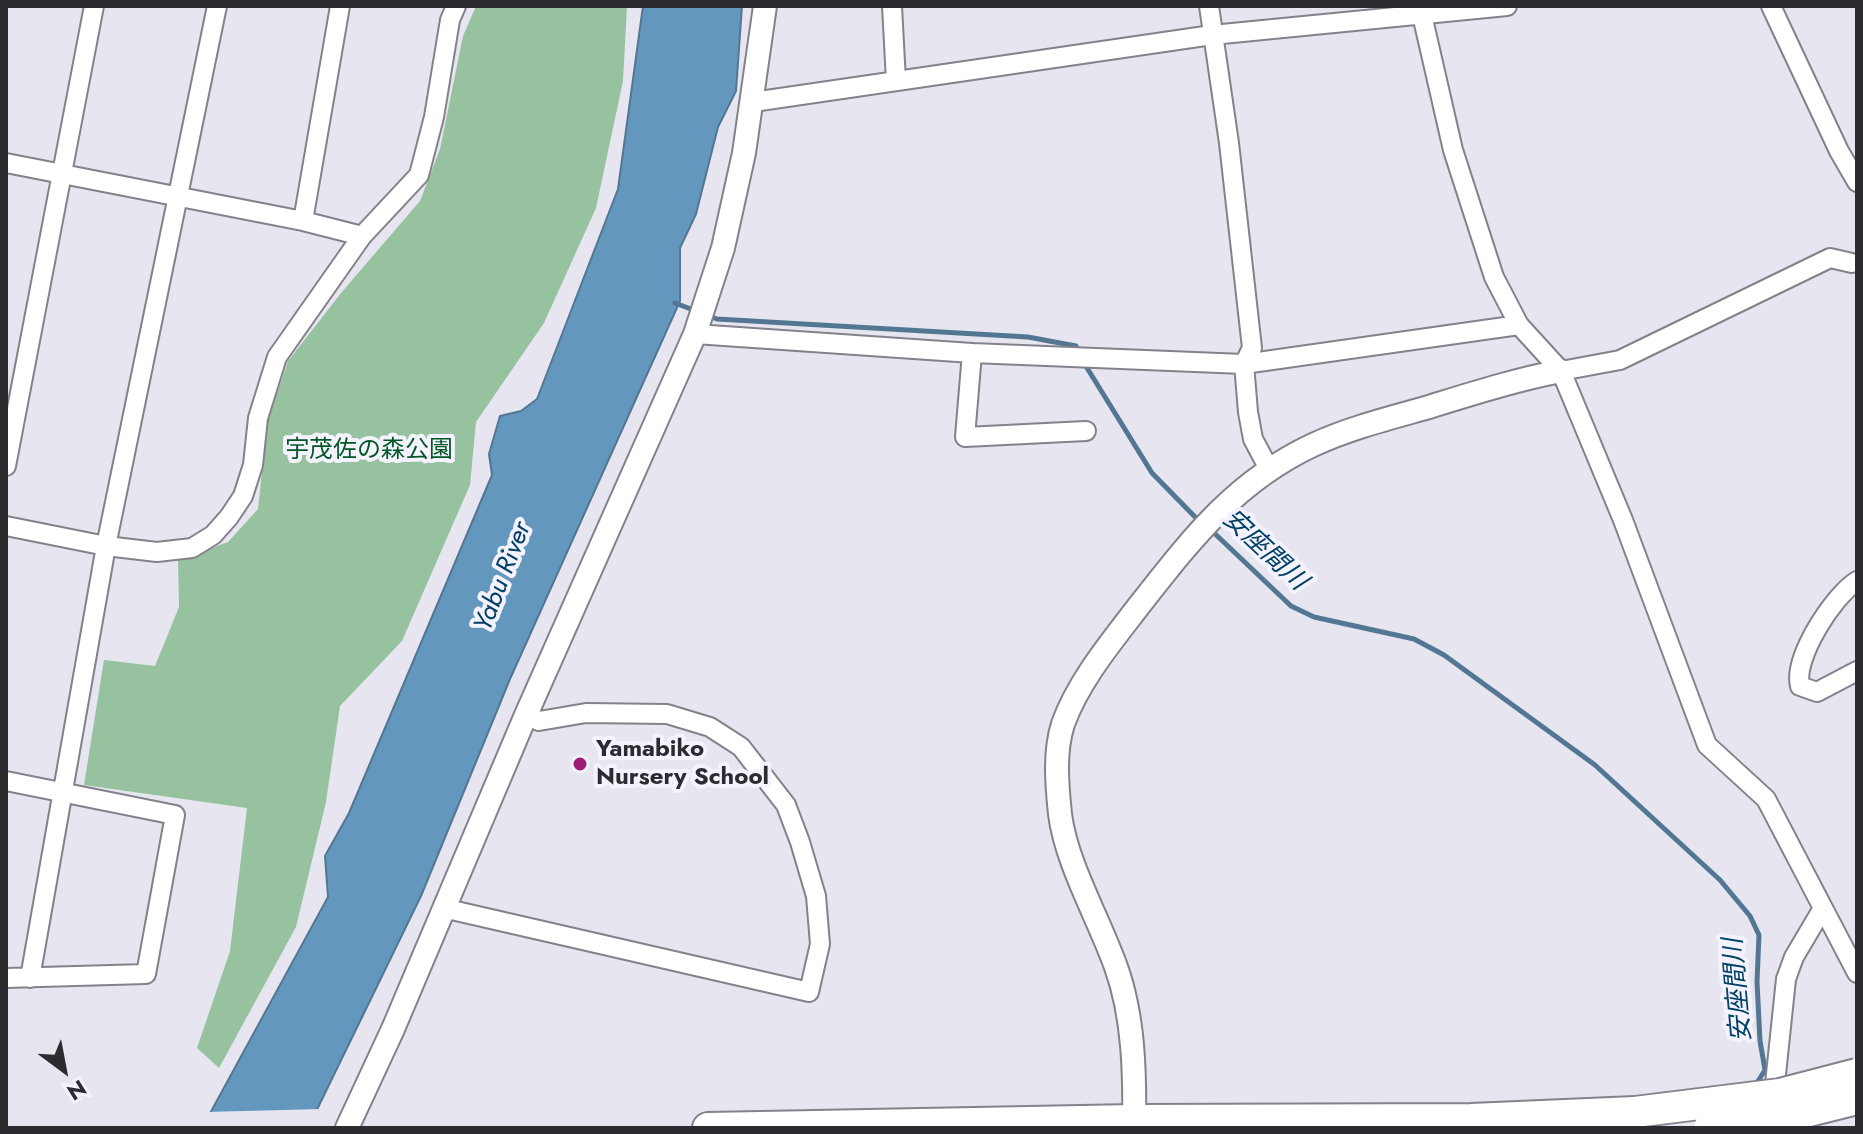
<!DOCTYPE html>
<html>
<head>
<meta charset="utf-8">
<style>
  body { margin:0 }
  #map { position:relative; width:1863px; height:1134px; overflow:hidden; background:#e7e6f0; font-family:Jost,sans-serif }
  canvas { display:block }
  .frame { position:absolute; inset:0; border:8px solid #2c2c30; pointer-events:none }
  .north { position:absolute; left:24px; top:1030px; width:80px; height:80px; -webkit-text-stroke:6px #f4f3fd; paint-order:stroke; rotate:148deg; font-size:22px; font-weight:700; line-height:32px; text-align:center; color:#2c2c30 }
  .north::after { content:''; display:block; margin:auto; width:28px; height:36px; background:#2c2c30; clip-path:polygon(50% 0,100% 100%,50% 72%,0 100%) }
</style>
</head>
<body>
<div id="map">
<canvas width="1863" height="1134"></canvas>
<div class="frame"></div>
<div class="north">N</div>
</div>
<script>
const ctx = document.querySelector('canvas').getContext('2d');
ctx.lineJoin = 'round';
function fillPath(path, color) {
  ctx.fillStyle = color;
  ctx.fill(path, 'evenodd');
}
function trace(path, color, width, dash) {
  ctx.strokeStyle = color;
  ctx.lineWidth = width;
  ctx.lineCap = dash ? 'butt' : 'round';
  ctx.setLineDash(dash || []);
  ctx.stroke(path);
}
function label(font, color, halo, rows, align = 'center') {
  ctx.font = font + ' Jost,"Noto Sans JP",sans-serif';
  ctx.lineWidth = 8;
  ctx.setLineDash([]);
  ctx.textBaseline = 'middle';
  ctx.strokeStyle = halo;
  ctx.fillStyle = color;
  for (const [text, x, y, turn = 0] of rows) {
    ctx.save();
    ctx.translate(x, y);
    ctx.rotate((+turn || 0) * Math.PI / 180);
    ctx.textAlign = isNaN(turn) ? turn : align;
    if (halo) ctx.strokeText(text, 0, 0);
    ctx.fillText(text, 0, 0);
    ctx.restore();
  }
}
fillPath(new Path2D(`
  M 476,6 L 627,6 L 623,81 L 596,208 L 544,323 L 476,422 L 470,485 L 402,641 L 340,706 L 326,802 L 296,927 L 219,1068 L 197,1048 L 230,951 L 247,808 L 84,785 L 104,660 L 155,666 L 179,607 L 178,560 L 228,542 L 258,509 L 267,423 L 288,361 L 341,293 L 420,201 L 440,149 L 463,36 Z`), '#97c29f');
const water = new Path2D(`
  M 643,6 L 742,6 L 736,91 L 718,127 L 696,214 L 680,248 L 680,301 L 510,679 L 421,896 L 308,1128 L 202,1128 L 328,897 L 325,856 L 349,813 L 492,475 L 489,454 L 500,416 L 521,411 L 537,399 L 618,189 Z`);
fillPath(water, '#6497be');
trace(water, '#537793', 2);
fillPath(new Path2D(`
  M 322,1109 L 313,1128 L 198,1128 L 206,1112 Z`), '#e7e6f0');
trace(new Path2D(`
  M 675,303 L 696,311
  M 709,316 L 717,319 L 1028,337 L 1076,346 L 1080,354
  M 1084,363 L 1152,473 L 1200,522
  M 1211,530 L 1291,606 L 1314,617 L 1414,639 L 1444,655 L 1595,765 L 1720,880 L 1750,916 L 1759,935 L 1757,982 L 1760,1041 L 1765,1070 L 1755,1086`), '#537793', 5);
const minor = new Path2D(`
  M 892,6 L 896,81
  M 1209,6 L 1229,143 L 1252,348 L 1244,364 L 1248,412 L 1253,439 L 1269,469
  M 1420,6 L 1453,150 L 1494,277 L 1519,325 L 1561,371 L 1623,520 L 1707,745 L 1766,799 L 1857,973
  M 1771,6 L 1839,151 L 1857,182
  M 753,102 L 1212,35 L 1507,6
  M 6,163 L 303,221 L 362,236
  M 303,221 L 340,6
  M 695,334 L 972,353 L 1244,364 L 1519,325
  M 972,353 L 965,437 L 1086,431
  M 1561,371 L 1620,360 L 1830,258 L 1852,263
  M 6,466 L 94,6
  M 6,526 L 106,546 L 157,552 L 192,548 L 213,535 L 229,517 L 243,496 L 253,465 L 258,418 L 277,357 L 362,236 L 419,175 L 434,117 L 450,20 L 456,6
  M 1857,581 C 1833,596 1793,658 1800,686 L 1817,692 L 1857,671
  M 6,781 L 175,815 L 146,974 L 6,978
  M 443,908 L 809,992 L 820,944 L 816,896 L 800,842 L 786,805 L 741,747 L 710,727 L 667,714 L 586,713 L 539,721 L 526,715
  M 30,978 L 106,546 L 217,6
  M 1773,1103 L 1786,979 L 1794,957 L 1823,908`);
const tertiary = new Path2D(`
  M 347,1128 L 393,1029 L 526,715 L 695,334 L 723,248 L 744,153 L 765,6
  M 1134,1128 C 1135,1075 1134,1017 1116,967 C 1099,919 1066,863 1060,814 C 1057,785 1054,752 1063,724 C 1078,682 1111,642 1138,607 C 1190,541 1234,482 1313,445 C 1347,429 1386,419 1422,409 C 1468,395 1514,380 1561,371`);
const trunk = new Path2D(`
  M 708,1128 L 1134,1120 L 1471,1119 L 1635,1112`);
trace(minor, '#83828b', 22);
trace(tertiary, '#83828b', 26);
trace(trunk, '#83828b', 34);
trace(minor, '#fff', 18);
trace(tertiary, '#fff', 22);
trace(trunk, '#fff', 30);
const trunkBridge = new Path2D(`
  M 1635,1112 L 1780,1094 L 1857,1074
  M 1709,1128 L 1785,1117 L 1857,1099`);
trace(trunkBridge, '#83828b', 34, []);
trace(trunkBridge, '#fff', 30);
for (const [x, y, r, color] of [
  [580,764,8,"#9d1e73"]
]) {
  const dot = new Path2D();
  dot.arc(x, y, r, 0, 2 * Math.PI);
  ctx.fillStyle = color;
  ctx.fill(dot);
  trace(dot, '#f4f3fd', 3);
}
label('24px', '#005724', '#f4f3fd', [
  ["宇茂佐の森公園",369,451]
]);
label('bold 24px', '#2c2c30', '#f4f3fd', [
  ["Yamabiko",596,750],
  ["Nursery School",596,778]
], 'left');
label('italic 26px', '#004066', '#f4f3fd', [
  ["安座間川",1264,551,43],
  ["Yabu River",504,577,-69],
  ["安座間川",1739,990,-95]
]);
</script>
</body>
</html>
